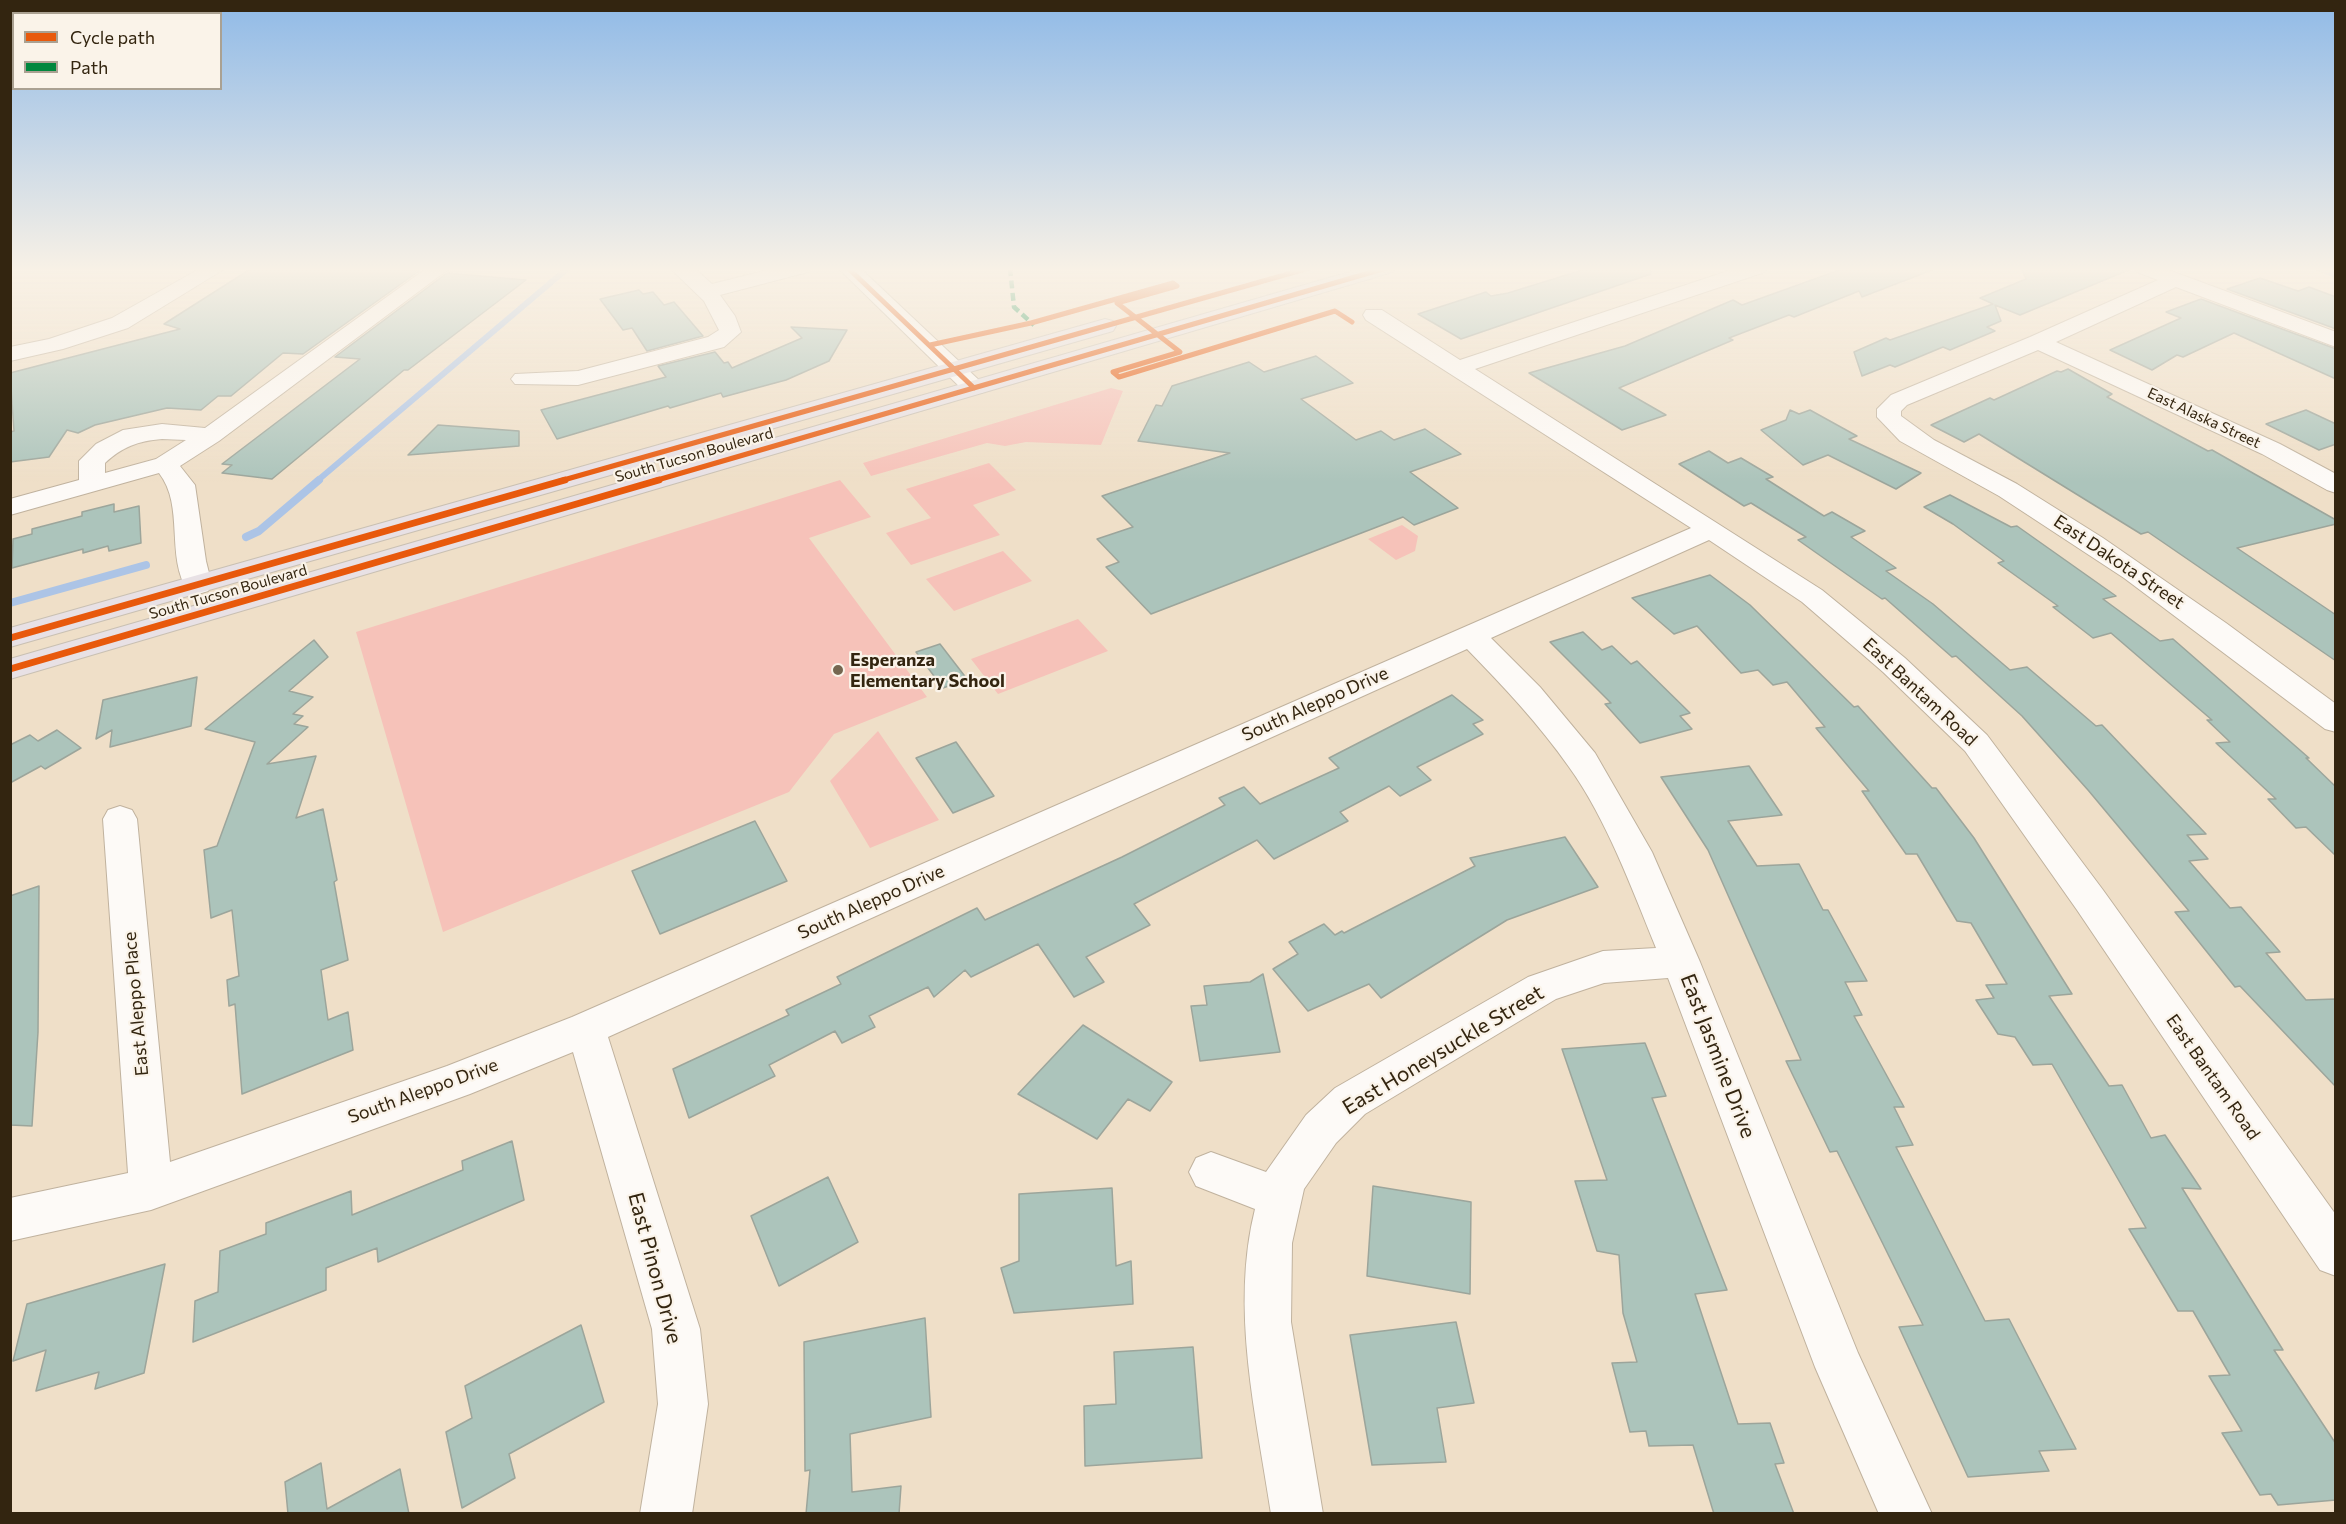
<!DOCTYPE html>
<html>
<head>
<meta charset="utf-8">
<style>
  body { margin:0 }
  #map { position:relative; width:2346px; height:1524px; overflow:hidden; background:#efdfc8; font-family:Commissioner,sans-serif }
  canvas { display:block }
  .frame { position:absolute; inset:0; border:12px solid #332510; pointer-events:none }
  .legend { position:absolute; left:12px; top:12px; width:210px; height:78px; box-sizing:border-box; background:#faf3e9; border:2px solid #aaa192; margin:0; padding:8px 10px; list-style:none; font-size:18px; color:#332510 }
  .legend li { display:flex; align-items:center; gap:12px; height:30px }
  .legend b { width:30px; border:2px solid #aaa192 }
</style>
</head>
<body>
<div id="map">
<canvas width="2346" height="1524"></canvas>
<div class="frame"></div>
<ul class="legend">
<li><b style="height:8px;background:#e8590c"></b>Cycle path</li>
<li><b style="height:8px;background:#00873e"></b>Path</li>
</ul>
</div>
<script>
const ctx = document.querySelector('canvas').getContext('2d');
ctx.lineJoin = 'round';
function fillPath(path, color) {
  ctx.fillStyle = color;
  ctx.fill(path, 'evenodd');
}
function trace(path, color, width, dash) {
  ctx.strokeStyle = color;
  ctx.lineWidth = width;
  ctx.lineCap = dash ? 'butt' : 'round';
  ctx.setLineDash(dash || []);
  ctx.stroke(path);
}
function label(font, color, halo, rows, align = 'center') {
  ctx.font = font + ' Commissioner,sans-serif';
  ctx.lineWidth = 4.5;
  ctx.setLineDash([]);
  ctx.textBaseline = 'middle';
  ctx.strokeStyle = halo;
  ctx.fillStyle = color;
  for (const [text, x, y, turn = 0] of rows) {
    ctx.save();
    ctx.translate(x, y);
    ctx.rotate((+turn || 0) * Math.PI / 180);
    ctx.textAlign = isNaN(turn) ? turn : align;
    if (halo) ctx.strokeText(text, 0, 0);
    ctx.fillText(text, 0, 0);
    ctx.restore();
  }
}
fillPath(new Path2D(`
  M 1111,388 L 1123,391 L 1101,445 L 1026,442 L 1005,446 L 987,443 L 871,476 L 863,463 Z
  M 989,463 L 1016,490 L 973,505 L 1000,535 L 911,565 L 886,533 L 931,518 L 906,489 Z
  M 840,480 L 871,517 L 809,538 L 927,697 L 834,734 L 789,792 L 443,932 L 356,632 Z
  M 1402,525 L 1418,536 L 1415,551 L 1396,560 L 1368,539 Z
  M 1003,551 L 1032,581 L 954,611 L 926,579 Z
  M 1078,619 L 1108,651 L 998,694 L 971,659 Z
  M 878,731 L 939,820 L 870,848 L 830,781 Z`), '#f6c2b9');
trace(new Path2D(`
  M 2318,268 L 2336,275
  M 317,481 L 568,268`), '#acc4e6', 6);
trace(new Path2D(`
  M 246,537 L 259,531 L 319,480
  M 10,603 L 146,565`), '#acc4e6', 8);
const building = new Path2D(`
  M 252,268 L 384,268 L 419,271 L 303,354 L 283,353 L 231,396 L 218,396 L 201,410 L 167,408 L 95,425 L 78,433 L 67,430 L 49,457 L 10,462 L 10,432 L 14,431 L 10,373 L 180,329 L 164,324 Z
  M 1589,268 L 1650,268 L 1651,274 L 1461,339 L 1418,314 L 1486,292 L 1491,296 L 1508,293 Z
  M 1845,268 L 1932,268 L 1932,270 L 1862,297 L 1859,291 L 1794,317 L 1789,315 L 1729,338 L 1733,340 L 1619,388 L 1666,415 L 1622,430 L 1529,373 L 1625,346 L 1733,300 L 1742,305 Z
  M 2021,268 L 2131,269 L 2020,315 L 1995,305 L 2001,321 L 1987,327 L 1995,331 L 1950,350 L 1943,347 L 1895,367 L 1890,365 L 1862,376 L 1854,352 L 1886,338 L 1890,340 L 1993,304 L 1980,298 L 2026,279 Z
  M 447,273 L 526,280 L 408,370 L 404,370 L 272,479 L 222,473 L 232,465 L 222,464 L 360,359 L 335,357 Z
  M 2260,278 L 2298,291 L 2309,287 L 2336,297 L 2336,329 L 2227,289 Z
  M 639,290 L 643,294 L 653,292 L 664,305 L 674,302 L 703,336 L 647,351 L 632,328 L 623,330 L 600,299 Z
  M 2201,299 L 2336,349 L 2336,379 L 2234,333 L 2183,357 L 2177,355 L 2152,370 L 2110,350 L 2181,318 L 2166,312 Z
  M 791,327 L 847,330 L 829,361 L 786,380 L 723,397 L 721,393 L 670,408 L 668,406 L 557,439 L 541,410 L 666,377 L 658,366 L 715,352 L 724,363 L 728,362 L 732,368 L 802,338 Z
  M 1316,356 L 1353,383 L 1301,399 L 1356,440 L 1381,431 L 1394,440 L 1425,429 L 1461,454 L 1410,472 L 1458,508 L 1414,525 L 1403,517 L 1151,614 L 1106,567 L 1119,562 L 1097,539 L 1133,527 L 1102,496 L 1230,453 L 1138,441 L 1156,405 L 1162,406 L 1172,386 L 1249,362 L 1264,372 Z
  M 2068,369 L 2112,394 L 2107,397 L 2208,451 L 2212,450 L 2336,520 L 2336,524 L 2237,548 L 2336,615 L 2336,661 L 2148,532 L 2141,534 L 1979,434 L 1964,442 L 1931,425 L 1990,398 L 1994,400 L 2057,371 L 2061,372 Z
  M 1790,410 L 1799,414 L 1810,410 L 1857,436 L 1849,439 L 1921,473 L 1896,489 L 1828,455 L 1803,465 L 1761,430 L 1786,420 Z
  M 2306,410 L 2336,424 L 2336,444 L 2319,450 L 2266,424 Z
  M 438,425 L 519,431 L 519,446 L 408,455 Z
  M 1709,451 L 1728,463 L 1741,458 L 1773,477 L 1766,479 L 1824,516 L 1832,512 L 1865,531 L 1851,537 L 1896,568 L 1886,571 L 1933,604 L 2010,670 L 2027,667 L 2096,726 L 2102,725 L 2206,834 L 2187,835 L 2208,859 L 2189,861 L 2230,908 L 2241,907 L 2280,952 L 2266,953 L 2306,1000 L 2336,999 L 2336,1087 L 2240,986 L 2235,987 L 2175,912 L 2189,911 L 2088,790 L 2022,716 L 1956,656 L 1952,657 L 1885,598 L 1882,599 L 1798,540 L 1806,537 L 1751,503 L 1744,506 L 1679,464 Z
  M 1950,495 L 2011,527 L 2017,526 L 2116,596 L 2103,599 L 2160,641 L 2173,639 L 2309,758 L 2306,758 L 2336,787 L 2336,856 L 2306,827 L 2296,828 L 2268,799 L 2276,799 L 2216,743 L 2230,742 L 2207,720 L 2212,720 L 2111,633 L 2093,638 L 2053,607 L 2058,606 L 1998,563 L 2004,561 L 1953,524 L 1924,507 Z
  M 114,504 L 114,512 L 139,506 L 141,543 L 109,551 L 108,546 L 83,553 L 83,549 L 12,568 L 13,539 L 32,534 L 32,529 L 82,516 L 82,512 Z
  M 1710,575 L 1750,605 L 1854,707 L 1858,706 L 1932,788 L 1936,788 L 1974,838 L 2072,994 L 2049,996 L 2109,1086 L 2122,1085 L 2151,1138 L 2165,1135 L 2201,1189 L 2182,1188 L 2283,1350 L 2274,1350 L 2336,1444 L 2336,1500 L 2278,1505 L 2271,1494 L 2260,1495 L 2222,1433 L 2242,1431 L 2209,1376 L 2230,1375 L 2193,1311 L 2178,1311 L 2129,1229 L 2146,1228 L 2052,1064 L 2033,1065 L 2015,1037 L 1998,1034 L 1976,1000 L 1994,998 L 1986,985 L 2007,984 L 1971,923 L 1957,921 L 1917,854 L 1906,854 L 1862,791 L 1869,791 L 1816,728 L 1825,727 L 1787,682 L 1773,685 L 1758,670 L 1741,673 L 1697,626 L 1674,634 L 1632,598 Z
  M 1583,632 L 1602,650 L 1612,646 L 1631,664 L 1637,661 L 1690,713 L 1680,716 L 1692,729 L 1640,743 L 1605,704 L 1611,703 L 1550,642 Z
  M 314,640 L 328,657 L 289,691 L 313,697 L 293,714 L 303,716 L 294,724 L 308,727 L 267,764 L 316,756 L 296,818 L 323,809 L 337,880 L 334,882 L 348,960 L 321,970 L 328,1020 L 348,1012 L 353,1050 L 242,1094 L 235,1004 L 229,1006 L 227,980 L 239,976 L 232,910 L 211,918 L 204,850 L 217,846 L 255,742 L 205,729 Z
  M 940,644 L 967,679 L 943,688 L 916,652 Z
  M 197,677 L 191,726 L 110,747 L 112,730 L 96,739 L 103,700 Z
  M 1452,695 L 1483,720 L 1473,724 L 1483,734 L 1417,767 L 1431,780 L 1400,796 L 1389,786 L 1340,812 L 1348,821 L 1274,859 L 1257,840 L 1134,904 L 1150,925 L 1086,957 L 1104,982 L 1074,997 L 1038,944 L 971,977 L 965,970 L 934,997 L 928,987 L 869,1016 L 875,1027 L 842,1043 L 835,1031 L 769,1065 L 775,1076 L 689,1118 L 673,1069 L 789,1015 L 786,1010 L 841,984 L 837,977 L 977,908 L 985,920 L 1122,857 L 1225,805 L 1219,798 L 1244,787 L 1260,804 L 1339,768 L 1329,758 Z
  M 57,730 L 81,748 L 45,769 L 41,766 L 10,783 L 10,745 L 30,735 L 38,741 Z
  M 956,742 L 994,796 L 953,813 L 916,758 Z
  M 1749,766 L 1782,815 L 1728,821 L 1757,866 L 1799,864 L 1823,910 L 1828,910 L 1867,981 L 1845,982 L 1862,1015 L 1854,1016 L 1904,1107 L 1894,1107 L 1913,1145 L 1896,1147 L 1985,1321 L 2009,1319 L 2076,1449 L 2039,1451 L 2049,1471 L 1968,1477 L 1899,1327 L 1923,1325 L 1837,1151 L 1830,1152 L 1786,1061 L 1801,1060 L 1708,850 L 1661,777 Z
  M 755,821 L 787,881 L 660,934 L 632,871 Z
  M 1565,837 L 1598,887 L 1507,920 L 1381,998 L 1369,984 L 1308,1011 L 1273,969 L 1298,954 L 1289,942 L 1324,924 L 1335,935 L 1342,931 L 1344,933 L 1475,866 L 1470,858 Z
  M 39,886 L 38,1032 L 32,1126 L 10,1125 L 10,896 Z
  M 1263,974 L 1280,1052 L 1200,1061 L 1191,1006 L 1207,1005 L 1204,986 L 1250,982 Z
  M 1083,1025 L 1172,1082 L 1150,1111 L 1128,1099 L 1097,1139 L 1018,1094 Z
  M 1645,1043 L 1666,1096 L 1652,1098 L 1727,1290 L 1695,1294 L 1738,1424 L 1770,1423 L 1784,1463 L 1775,1464 L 1794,1514 L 1714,1514 L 1693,1445 L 1649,1446 L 1646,1431 L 1630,1432 L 1612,1363 L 1637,1362 L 1623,1313 L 1619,1255 L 1597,1251 L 1575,1181 L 1607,1180 L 1562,1049 Z
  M 512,1141 L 524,1200 L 378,1262 L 377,1248 L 326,1268 L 326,1290 L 193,1342 L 195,1301 L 218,1292 L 220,1251 L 266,1234 L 266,1223 L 351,1191 L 352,1215 L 463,1170 L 462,1161 Z
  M 828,1177 L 858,1242 L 779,1286 L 751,1216 Z
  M 1373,1186 L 1471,1202 L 1470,1294 L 1367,1276 Z
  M 1112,1188 L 1116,1266 L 1131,1261 L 1133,1304 L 1014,1313 L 1001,1268 L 1019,1261 L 1019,1194 Z
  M 165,1264 L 144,1373 L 95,1389 L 99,1372 L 36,1391 L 46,1350 L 13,1361 L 27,1304 Z
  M 925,1318 L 931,1417 L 850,1434 L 852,1492 L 901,1486 L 899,1514 L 806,1514 L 810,1470 L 805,1471 L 804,1342 Z
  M 1456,1322 L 1474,1403 L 1437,1408 L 1446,1462 L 1372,1465 L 1350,1335 Z
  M 581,1325 L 604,1402 L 509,1454 L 515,1478 L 462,1508 L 446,1432 L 472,1418 L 465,1386 Z
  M 1193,1347 L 1202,1458 L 1085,1466 L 1084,1406 L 1116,1404 L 1114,1352 Z
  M 321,1463 L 327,1509 L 400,1469 L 409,1514 L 288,1514 L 285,1482 Z`);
fillPath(building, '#acc4bb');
trace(building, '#9ca59b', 1.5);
const minor = new Path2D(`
  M 201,268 L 226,268 L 128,328 L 63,349 L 10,361 L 10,347 L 49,339 L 112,318 Z
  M 427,268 L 450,268 L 219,441 L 180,466 L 195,485 L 206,561 L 212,585 L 208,591 L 198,594 L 188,591 C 165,557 185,506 159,473 L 10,515 L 10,499 L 79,480 L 79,461 L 96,444 L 123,430 L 162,424 L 205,428 ZM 162,439 L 186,440 L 156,459 L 105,473 L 105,463 C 122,447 138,441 162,439 Z
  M 670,268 L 694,268 L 712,284 L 776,268 L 811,268 L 808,272 L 720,295 L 735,316 L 741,332 L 724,347 L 578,385 L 515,384 L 511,379 L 515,374 L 578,371 L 708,337 L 719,330 L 704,301 Z
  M 838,268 L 860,268 L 982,383 L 986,388 L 982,393 L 966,393 Z
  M 1737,268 L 1768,268 L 1765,272 L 1475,369 L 1822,590 L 1905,658 L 1987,735 L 2103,890 L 2336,1215 L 2336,1276 L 2320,1270 L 2077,910 L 1965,751 L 1883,672 L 1802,602 L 1709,540 L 1491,638 L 1540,687 L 1595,753 L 1652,852 L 1700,962 L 1858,1353 L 1932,1514 L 1879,1514 L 1815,1367 L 1668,978 L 1604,983 L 1556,999 L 1365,1114 L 1336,1143 L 1304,1189 L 1292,1243 L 1291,1322 L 1323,1514 L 1271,1514 C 1256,1414 1230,1309 1255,1209 L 1196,1186 L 1189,1172 L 1196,1158 L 1211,1152 L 1266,1172 L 1306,1115 L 1335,1088 L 1528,977 L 1603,951 L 1656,948 C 1632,889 1606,818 1569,767 C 1539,724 1503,686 1467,649 L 608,1037 L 700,1329 L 708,1404 L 692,1514 L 640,1514 L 658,1404 L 652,1329 L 573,1052 L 470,1094 L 151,1210 L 10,1241 L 10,1198 L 128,1173 L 103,819 L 108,810 L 120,806 L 132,810 L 137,819 L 170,1162 L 447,1066 L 572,1017 L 1691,528 L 1366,320 L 1363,315 L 1366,310 L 1382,310 L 1460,360 Z
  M 2134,268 L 2163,268 L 2336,332 L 2336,347 L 2176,287 L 2056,342 L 2280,444 L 2336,474 L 2336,493 L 2327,490 L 2262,454 L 2038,350 L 1907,405 L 1901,411 L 1901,416 L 1934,440 L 2017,484 L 2103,538 L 2226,623 L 2336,704 L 2336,732 L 2325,729 L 2124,578 L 1999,496 L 1900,441 L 1877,417 L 1877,409 L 1891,395 L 2030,337 L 2158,280 L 2137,272 Z`);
const major = new Path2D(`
  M 1363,268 L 1396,268 L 1393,272 L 10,679 L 10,659 Z
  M 1105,319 L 1113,321 L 1116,326 L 1113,331 L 10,647 L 10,628 Z`);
trace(minor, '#c0b29e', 2);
trace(major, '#c9c0b3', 2);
fillPath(minor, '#fdfaf7');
fillPath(major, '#e8e1e5');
trace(new Path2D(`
  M 1010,268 L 1014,307 L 1034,325`), '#00873e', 4.5, [8, 4.5]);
trace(new Path2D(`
  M 848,268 L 974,388
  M 930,345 L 1031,323 L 1173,283 L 1177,286 L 1117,303 L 1180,352 L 1113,372 L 1119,377 L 1335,311 L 1352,322
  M 560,481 L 1309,268
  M 654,481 L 1386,268`), '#e8590c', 5);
trace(new Path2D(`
  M 10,638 L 565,480
  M 10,669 L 659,480`), '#e8590c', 7);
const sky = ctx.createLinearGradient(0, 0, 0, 482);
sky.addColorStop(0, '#90bae7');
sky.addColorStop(0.56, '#f8f1e6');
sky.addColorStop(1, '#f8f1e600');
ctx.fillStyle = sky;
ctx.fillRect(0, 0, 2346, 482);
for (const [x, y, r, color] of [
  [838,670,6,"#756650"]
]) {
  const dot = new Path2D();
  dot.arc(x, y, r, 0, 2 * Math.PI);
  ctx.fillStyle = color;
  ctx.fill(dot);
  trace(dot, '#faf3e9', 2);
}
label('15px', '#332510', '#faf3e9', [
  ["East Alaska Street",2204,418,25],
  ["South Tucson Boulevard",694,455,-16],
  ["South Tucson Boulevard",228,592,-16]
]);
label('18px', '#332510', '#faf3e9', [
  ["East Dakota Street",2119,562,34],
  ["East Bantam Road",1920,692,43],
  ["South Aleppo Drive",1315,704,-24],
  ["South Aleppo Drive",871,902,-24],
  ["East Aleppo Place",136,1004,-95],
  ["East Bantam Road",2213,1077,55],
  ["South Aleppo Drive",423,1091,-20]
]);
label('bold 18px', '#332510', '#faf3e9', [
  ["Esperanza",850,660],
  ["Elementary School",850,681]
], 'left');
label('21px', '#332510', '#faf3e9', [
  ["East Honeysuckle Street",1443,1050,-31],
  ["East Jasmine Drive",1718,1056,69],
  ["East Pinon Drive",655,1268,75]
]);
</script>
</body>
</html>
